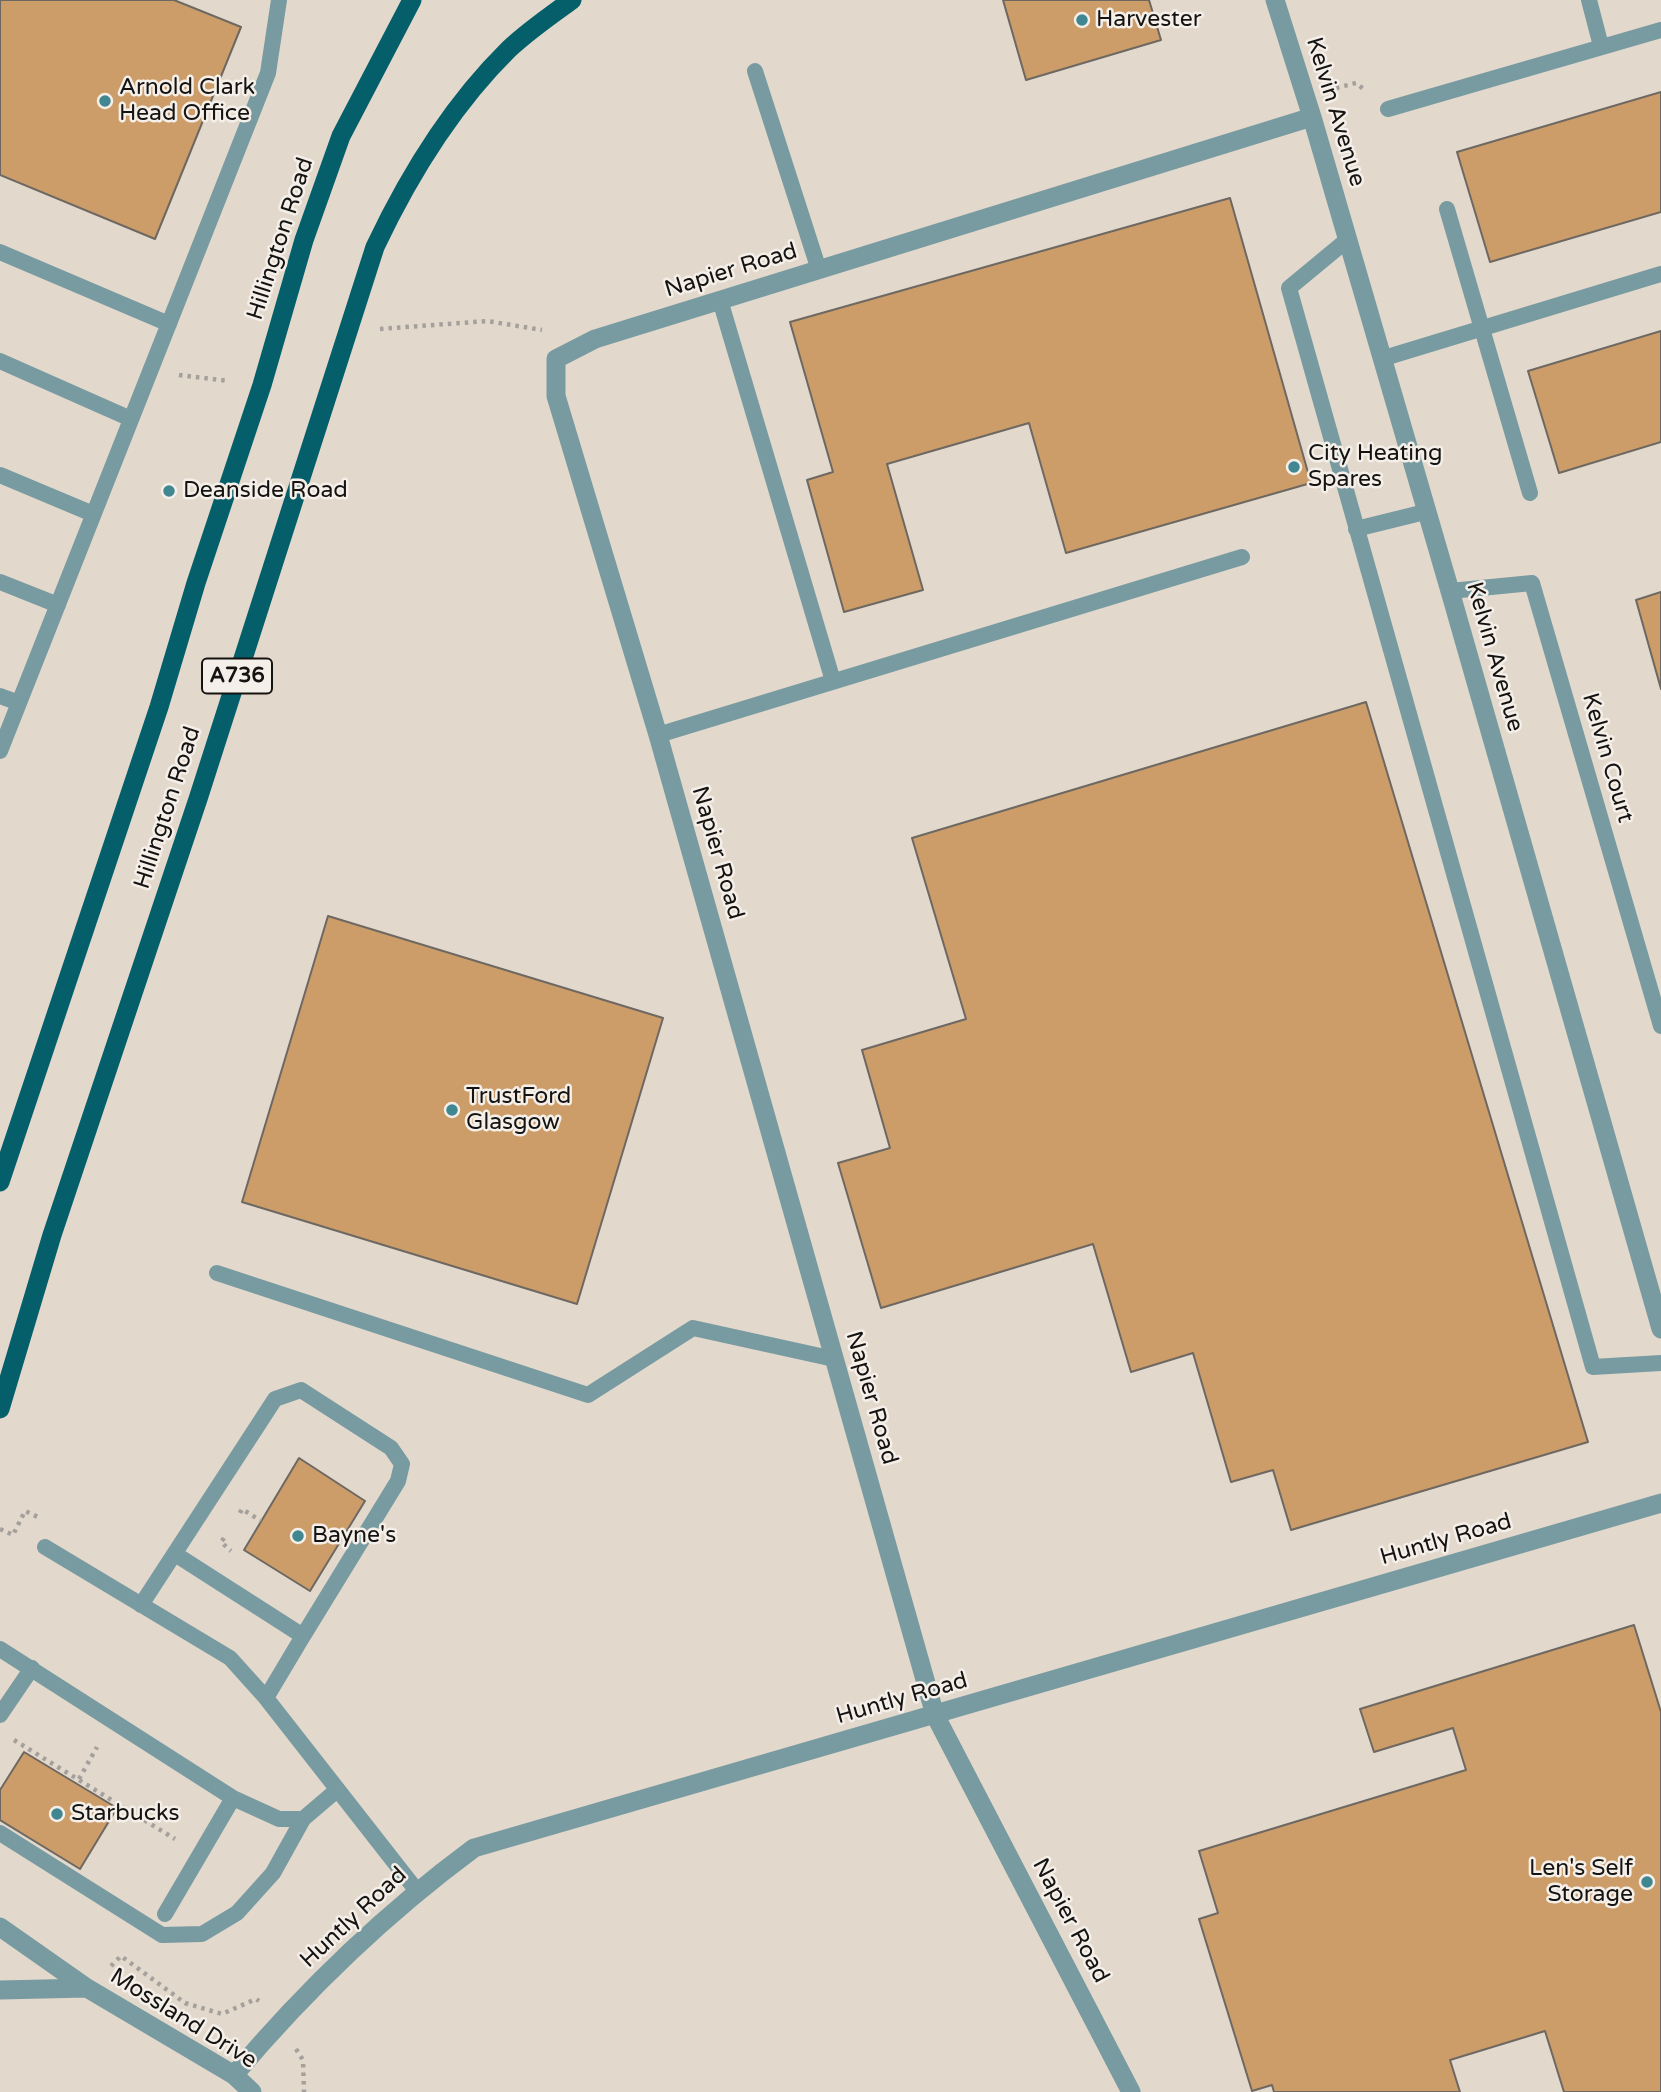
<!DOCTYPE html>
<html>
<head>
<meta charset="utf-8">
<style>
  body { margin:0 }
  canvas { display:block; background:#e7e1dc }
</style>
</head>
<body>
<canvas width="1661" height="2092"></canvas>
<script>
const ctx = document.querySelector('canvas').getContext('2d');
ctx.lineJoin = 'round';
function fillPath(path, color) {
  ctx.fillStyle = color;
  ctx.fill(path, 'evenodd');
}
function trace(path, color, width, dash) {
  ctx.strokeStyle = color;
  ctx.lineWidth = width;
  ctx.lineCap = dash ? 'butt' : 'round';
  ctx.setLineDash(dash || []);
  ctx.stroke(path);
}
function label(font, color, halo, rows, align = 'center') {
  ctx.font = font + ' "Varela Round",sans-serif';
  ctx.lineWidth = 5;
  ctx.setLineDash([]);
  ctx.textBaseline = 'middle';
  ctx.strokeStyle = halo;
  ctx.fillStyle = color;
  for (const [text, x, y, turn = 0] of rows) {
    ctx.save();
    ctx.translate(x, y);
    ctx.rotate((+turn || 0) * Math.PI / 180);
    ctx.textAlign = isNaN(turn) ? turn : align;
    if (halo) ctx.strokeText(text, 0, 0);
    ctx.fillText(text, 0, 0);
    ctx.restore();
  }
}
fillPath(new Path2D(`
  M 0,0 L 1661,0 L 1661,2092 L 0,2092 Z`), '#e3d8cc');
const building = new Path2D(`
  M 0,0 L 174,0 L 241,27 L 155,239 L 0,175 Z
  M 1003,0 L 1149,0 L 1161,40 L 1026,80 Z
  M 1661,92 L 1661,212 L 1490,262 L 1457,152 Z
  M 1230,198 L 1311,483 L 1066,553 L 1029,423 L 887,464 L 923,590 L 844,612 L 807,480 L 833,472 L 790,322 Z
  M 1661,331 L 1661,442 L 1559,473 L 1528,371 Z
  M 1661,592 L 1661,689 L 1636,600 Z
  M 1366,702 L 1588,1442 L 1291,1530 L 1273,1470 L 1231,1482 L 1193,1353 L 1131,1372 L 1093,1244 L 881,1308 L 838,1163 L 890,1148 L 862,1050 L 966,1019 L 912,838 Z
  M 328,916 L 663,1018 L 577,1304 L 242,1202 Z
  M 299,1458 L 365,1501 L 310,1591 L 244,1550 Z
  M 1634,1625 L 1661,1712 L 1661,2092 L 1564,2092 L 1545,2031 L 1450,2060 L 1460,2092 L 1274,2092 L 1272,2085 L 1252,2091 L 1199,1919 L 1218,1913 L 1199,1851 L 1466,1770 L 1453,1728 L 1374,1752 L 1360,1709 Z
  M 24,1752 L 117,1808 L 80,1869 L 0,1820 L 0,1790 Z`);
fillPath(building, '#cd9d69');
trace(building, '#6d6862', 2);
trace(new Path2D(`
  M 1336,88 L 1356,83 L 1366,91
  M 380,329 L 487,321 L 542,330
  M 179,375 L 229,381
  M 240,1513 L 242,1509 L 261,1521
  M 0,1529 L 13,1535 L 25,1511 L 38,1517
  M 224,1538 L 221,1542 L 231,1551
  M 14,1740 L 175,1839
  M 79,1779 L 97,1747
  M 111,1966 L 121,1956 L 185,2003 L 222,2014 L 256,1999 L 259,2001
  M 296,2049 L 303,2060 L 304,2092`), '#a4a09c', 4.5, [3.5, 5]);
trace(new Path2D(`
  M 1589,0 L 1601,46
  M 755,71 L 819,270
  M 1388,109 L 1661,30
  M 1447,209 L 1530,493
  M 1347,240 L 1289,288 L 1593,1367 L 1661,1363
  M 0,252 L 169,324
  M 720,300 L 833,681
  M 1381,359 L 1661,274
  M 0,361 L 131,419
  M 0,475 L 93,514
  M 1356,529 L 1425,512
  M 0,582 L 58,605
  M 1450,591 L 1532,583 L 1661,1026
  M 0,696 L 19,703
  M 658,735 L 1242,557
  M 0,751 L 268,73 L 279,0
  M 217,1273 L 588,1395 L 693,1328 L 834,1359
  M 45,1547 L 230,1658 L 266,1698 L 417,1891
  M 141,1605 L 275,1399 L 301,1390 L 391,1448 L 402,1464 L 398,1481 L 303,1636 L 175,1554
  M 0,1649 L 233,1798 L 279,1819 L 303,1819 L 337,1790
  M 266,1698 L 303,1636
  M 0,1715 L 32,1668
  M 0,1833 L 162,1935 L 202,1934 L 237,1913 L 273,1873 L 303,1819
  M 165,1914 L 233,1798`), '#789ba1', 16);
trace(new Path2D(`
  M 1275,0 L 1312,117 L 1450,591 L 1661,1329
  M 234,2075 C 305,1991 386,1913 474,1848 L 1661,1503
  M 1131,2092 L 935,1715 L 658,735 L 556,396 L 556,359 L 595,339 L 1312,117`), '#789ba1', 19);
trace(new Path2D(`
  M 0,1927 L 87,1988 L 234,2075 L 252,2092
  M 0,1990 L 87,1988`), '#789ba1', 19);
trace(new Path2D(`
  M 0,1182 L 159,707 L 196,583 L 262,385 L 304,240 L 341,136 L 412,0
  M 0,1409 L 52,1235 L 198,799 L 375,247 C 409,175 452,105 509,49 C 528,31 551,15 572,0`), '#045f6a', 19);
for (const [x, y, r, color] of [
  [1082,20,7,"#418792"],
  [105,101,7,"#418792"],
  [1294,467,7,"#418792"],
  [169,491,7,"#418792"],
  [452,1110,7,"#418792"],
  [298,1536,7,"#418792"],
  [57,1814,7,"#418792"],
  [1647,1882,7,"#418792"]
]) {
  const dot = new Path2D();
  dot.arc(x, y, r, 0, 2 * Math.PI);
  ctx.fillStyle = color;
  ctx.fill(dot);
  trace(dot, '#f5efe9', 2.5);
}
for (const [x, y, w] of [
  [237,676,70]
]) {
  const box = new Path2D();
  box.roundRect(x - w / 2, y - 17.5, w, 35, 5);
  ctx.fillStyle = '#f5efe9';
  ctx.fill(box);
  trace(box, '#151311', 2);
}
label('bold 21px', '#151311', null, [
  ["A736",237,676]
]);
label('23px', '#151311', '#f5efe9', [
  ["Harvester",1096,20],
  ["Arnold Clark",119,88],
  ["Head Office",119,114],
  ["City Heating",1308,454],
  ["Spares",1308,480],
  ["Deanside Road",183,491],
  ["TrustFord",466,1097],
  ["Glasgow",466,1123],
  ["Bayne's",312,1536],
  ["Starbucks",71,1814],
  ["Len's Self",1633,1869,"right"],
  ["Storage",1633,1895,"right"]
], 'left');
label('23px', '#151311', '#f5efe9', [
  ["Kelvin Avenue",1335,112,73],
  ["Hillington Road",281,239,-72],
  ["Napier Road",731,271,-17],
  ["Kelvin Avenue",1494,657,74],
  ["Kelvin Court",1607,758,74],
  ["Hillington Road",168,808,-72],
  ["Napier Road",717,853,74],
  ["Napier Road",871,1398,74],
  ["Huntly Road",1446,1540,-16],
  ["Huntly Road",902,1699,-16],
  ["Huntly Road",354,1918,-43],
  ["Napier Road",1070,1921,62],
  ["Mossland Drive",183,2019,32]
]);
</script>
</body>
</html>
